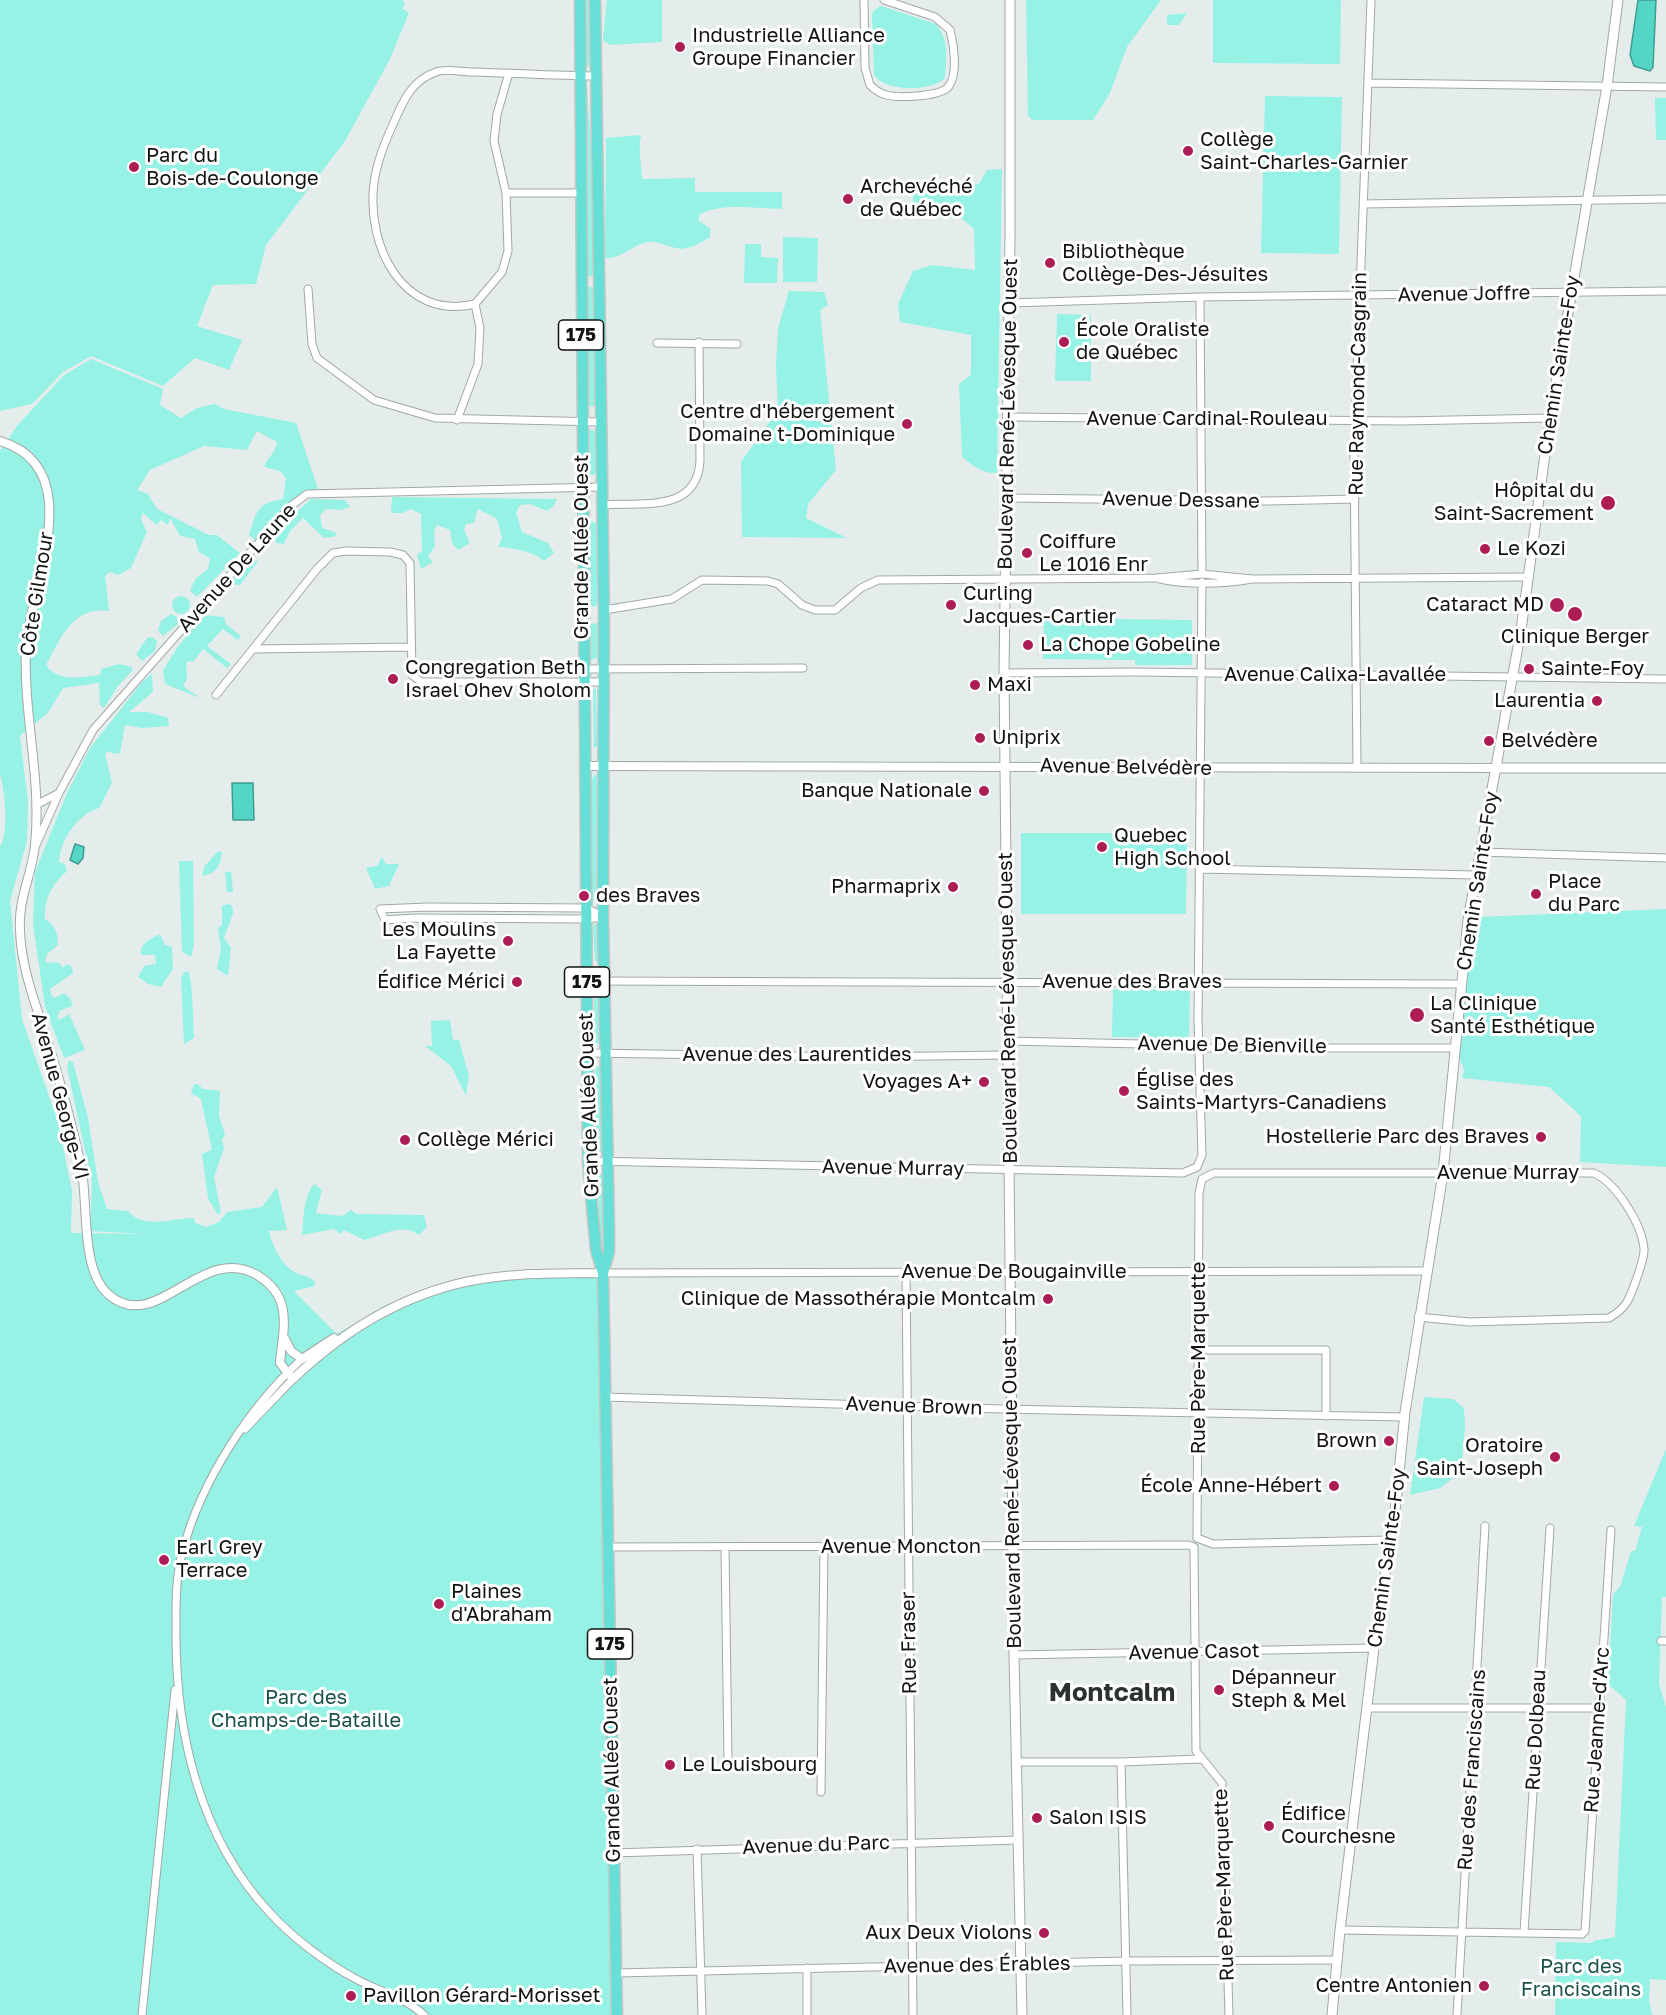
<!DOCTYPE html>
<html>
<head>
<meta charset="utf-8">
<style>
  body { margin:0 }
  canvas { display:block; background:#e5edec }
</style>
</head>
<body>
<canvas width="1666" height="2015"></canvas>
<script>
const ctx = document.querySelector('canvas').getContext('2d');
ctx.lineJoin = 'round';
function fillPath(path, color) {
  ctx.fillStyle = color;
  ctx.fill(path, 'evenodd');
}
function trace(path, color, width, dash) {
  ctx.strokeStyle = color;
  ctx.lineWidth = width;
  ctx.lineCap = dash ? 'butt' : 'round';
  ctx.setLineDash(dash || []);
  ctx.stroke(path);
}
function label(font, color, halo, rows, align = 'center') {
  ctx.font = font + ' "Golos Text",sans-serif';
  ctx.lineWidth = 6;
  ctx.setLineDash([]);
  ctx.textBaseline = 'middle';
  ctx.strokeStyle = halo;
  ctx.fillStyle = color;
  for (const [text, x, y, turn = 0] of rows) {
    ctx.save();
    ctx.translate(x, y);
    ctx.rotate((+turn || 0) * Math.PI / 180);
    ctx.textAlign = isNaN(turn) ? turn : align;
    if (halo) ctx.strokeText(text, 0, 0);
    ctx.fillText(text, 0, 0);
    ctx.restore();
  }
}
fillPath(new Path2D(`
  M 0,0 L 403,0 L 405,6 L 402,8 L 409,13 L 389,61 L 345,141 L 266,245 L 256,284 L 213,285 L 197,326 L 242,340 L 229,370 L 195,358 L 163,386 L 91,356 L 63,372 L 32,404 L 0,411 Z
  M 586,0 L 589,0 L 593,41 L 589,67 L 586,64 Z
  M 607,0 L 662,0 L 662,42 L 610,45 L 603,40 Z
  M 1026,0 L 1161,0 L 1127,47 L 1110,93 L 1093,120 L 1032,120 L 1028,115 Z
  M 1213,0 L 1341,0 L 1340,64 L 1213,63 Z
  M 881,6 L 936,24 C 950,41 946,58 945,78 C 931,92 885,92 874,75 L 872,15 L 874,10 Z
  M 1187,13 L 1179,25 L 1167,25 L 1167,15 Z
  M 587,87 L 592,160 L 594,273 L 591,277 L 587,275 Z
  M 1265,96 L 1342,97 L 1339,254 L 1261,253 Z
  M 1655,98 L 1666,98 L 1666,140 L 1656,140 Z
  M 641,135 C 638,152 641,162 642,179 L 695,178 L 695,191 L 700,192 L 782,192 L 782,209 C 756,209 722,202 699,215 L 699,221 L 710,228 L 710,237 C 700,243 688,251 676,248 C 664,246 656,239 644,243 C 630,247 620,259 605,258 L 606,138 Z
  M 1002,169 L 997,473 C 983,474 972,465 962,457 L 959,384 L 971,375 L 971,335 L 900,322 L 898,304 L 913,271 L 932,265 L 975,270 L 974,229 L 961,218 L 935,218 L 913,213 L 913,191 L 933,185 L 952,191 L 979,184 L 987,170 Z
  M 783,237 L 818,238 L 817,282 L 783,282 Z
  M 745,244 L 761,244 L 761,257 L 778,258 L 777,283 L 744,283 Z
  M 591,286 L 594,290 L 596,404 L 592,407 L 588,405 L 587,288 Z
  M 789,291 L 824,292 L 828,305 L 820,310 L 836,470 L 808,504 L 806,518 L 847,538 L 742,537 L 741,462 L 778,410 L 776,367 L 778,328 Z
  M 1057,314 L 1091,315 L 1091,381 L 1055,381 Z
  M 91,359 L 163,389 L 160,405 L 181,418 L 197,408 L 215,404 L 224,409 L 296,423 L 318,489 L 302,493 L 255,540 L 249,535 C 257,511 256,504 283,499 L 286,478 L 280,471 L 264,467 C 267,457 276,453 277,442 L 257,431 L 247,450 L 204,446 L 150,470 L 137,490 L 148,494 L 157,509 L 209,535 L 217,535 L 240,553 L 197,597 L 190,591 L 196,578 L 208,569 L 210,558 L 199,552 L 195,539 L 180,536 L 170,518 L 168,525 L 161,520 L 157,525 L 143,513 L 141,519 L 147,532 L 131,568 L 118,575 L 110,572 L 105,576 L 109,611 C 72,606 61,638 46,665 C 59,683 81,677 100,675 L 101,669 L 119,664 L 132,667 L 132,671 L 118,686 L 104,708 L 100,705 L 99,683 L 63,688 L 48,713 L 20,736 L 28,802 L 27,841 L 10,901 L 22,1019 L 58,1122 L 72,1191 L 71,1233 L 147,1234 L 90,1231 L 92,1183 L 67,1067 L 69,1060 L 73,1062 L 88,1118 L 98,1182 L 107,1209 L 128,1211 C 143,1230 174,1218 194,1218 L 195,1223 L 206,1227 L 219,1222 L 227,1212 L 262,1207 L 277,1187 L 287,1230 L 269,1231 C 273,1247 282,1267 298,1274 C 306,1277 309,1275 315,1282 L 315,1286 L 294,1291 L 337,1334 L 386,1305 L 433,1288 L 528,1277 L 605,1277 L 617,2015 L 0,2015 L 0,846 C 9,837 5,786 0,776 L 0,451 L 17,426 L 63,376 Z
  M 592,429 L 596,433 L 597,472 L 592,476 L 588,472 L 588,432 Z
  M 392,497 L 557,499 L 553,507 L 547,511 L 530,504 L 520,505 L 516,513 L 522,532 L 548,543 L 554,553 L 544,561 C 533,551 513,548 498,547 L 502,538 L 497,519 L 478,509 L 474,523 L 466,524 L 464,530 L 470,543 L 458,550 L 452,543 L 450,530 L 437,525 L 434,531 L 435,546 L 428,556 L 433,562 L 421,569 L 417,555 L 422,551 L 421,514 L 411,509 L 402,513 L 391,513 Z
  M 311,499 L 345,500 L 350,507 L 340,510 L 326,509 L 320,515 L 322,528 L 335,532 L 337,536 L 324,538 L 303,518 L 290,531 L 284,544 L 276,543 L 275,532 Z
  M 592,521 L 598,525 L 598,603 L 595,607 L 590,605 L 589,524 Z
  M 253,560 L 258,561 L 240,585 L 229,584 Z
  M172 605a9 9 0 1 1 18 0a9 9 0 1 1-18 0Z
  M 171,614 L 178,618 L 178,624 L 163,636 L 158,630 L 161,621 Z
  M 205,615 L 224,617 L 226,624 L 241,636 L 238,640 L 223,629 L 207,646 L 231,664 L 227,668 L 203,649 L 194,661 L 186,662 L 187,679 L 183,686 L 200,698 L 165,684 L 163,670 L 179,645 Z
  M 1044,618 L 1192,620 L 1192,665 L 1135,665 L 1135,660 L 1043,659 Z
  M 597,623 L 599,657 L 591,660 L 590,624 Z
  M 152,637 L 157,641 L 155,651 L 142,661 L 136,654 L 147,638 Z
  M 152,674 L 153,692 L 129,712 L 148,712 L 168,718 L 169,726 L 142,728 L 125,725 L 120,753 L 114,754 L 109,751 L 105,754 L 112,783 L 99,808 C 77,815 61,839 59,862 L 65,864 L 67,871 C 52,885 44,898 45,919 C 55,925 58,933 58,945 L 47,954 L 45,962 L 60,963 L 62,968 L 67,964 L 72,967 L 73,973 L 50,989 L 51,995 L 55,998 L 64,993 L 70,998 L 73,1006 L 61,1010 L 57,1016 L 59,1020 L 69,1014 L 85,1050 L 64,1058 L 45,1007 L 33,924 L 35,872 L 67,793 L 90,748 L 143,681 Z
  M 593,689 L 596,689 L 597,747 L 594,747 Z
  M 596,774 L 599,775 L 598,902 L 596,903 L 592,899 L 591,779 Z
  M 1021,833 L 1187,833 L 1186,914 L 1021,914 Z
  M 218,851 L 222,852 C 221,865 216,874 202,876 L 204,867 Z
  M 382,857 L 386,864 L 399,864 L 389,886 L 375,889 L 366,868 L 377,866 Z
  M 179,861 L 193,861 L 194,945 L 191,957 L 182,952 Z
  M 231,871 L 233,892 L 227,892 L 225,873 Z
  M 228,904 L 232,905 L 233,913 L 224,938 L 231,948 L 228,976 L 217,969 L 221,948 L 218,928 L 222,925 L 222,906 Z
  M 1666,909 L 1666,1167 L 1580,1162 L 1581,1116 L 1549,1087 L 1462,1078 L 1464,1070 L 1456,1048 L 1464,958 L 1478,925 L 1479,917 Z
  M 596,923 L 599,924 L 599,962 L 595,961 L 593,927 Z
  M 160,934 L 165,945 L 172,947 L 173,969 L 161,987 L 148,984 L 138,977 L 144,966 L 156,964 L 155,955 L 141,955 C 139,943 151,939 160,934 Z
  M 188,971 C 193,979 193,1025 194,1038 L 184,1044 L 181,979 L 184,972 Z
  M 1113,989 L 1190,990 L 1189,1038 L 1112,1037 Z
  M 596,996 L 600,996 L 602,1044 L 600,1045 L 594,1042 L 594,1000 Z
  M 450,1020 L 453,1040 L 459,1040 L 469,1076 L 466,1096 L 451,1066 L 425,1046 L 432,1046 L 431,1021 Z
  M 597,1066 L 602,1066 L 604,1152 L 599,1153 L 595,1150 L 595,1070 Z
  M 194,1084 L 198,1084 L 203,1089 L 220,1091 L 219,1116 L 225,1134 L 222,1140 L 224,1148 L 214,1177 L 221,1213 L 217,1214 L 208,1198 L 202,1154 L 212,1150 L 201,1099 L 191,1093 Z
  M 597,1173 L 603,1173 L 605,1260 L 602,1260 Z
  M 314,1184 L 322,1190 L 316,1213 L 343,1216 L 351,1210 L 357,1214 L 424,1215 L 427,1227 L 419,1235 C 401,1222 383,1236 364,1240 L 344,1230 L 340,1234 L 334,1229 L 302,1235 C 304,1218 303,1198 314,1184 Z
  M 1424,1397 L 1453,1399 L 1464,1408 L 1465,1427 L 1461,1472 L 1440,1488 L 1410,1495 Z
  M 1666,1449 L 1666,1597 L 1662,1597 L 1659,1684 L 1666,1707 L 1666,1980 L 1650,1979 L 1649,1999 L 1652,2015 L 1555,2015 L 1556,1942 L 1593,1943 L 1593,1941 L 1615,1937 L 1626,1700 L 1608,1684 L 1613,1594 L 1620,1587 L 1631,1551 L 1635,1551 L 1642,1527 L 1634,1526 Z`), '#95f2e5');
const water = new Path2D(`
  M 1638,0 L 1656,0 L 1653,67 L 1650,71 L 1634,66 L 1630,55 Z
  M 232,783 L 253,783 L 254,820 L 233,820 Z
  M 75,844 L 84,847 L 83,858 L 78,864 L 70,860 Z`);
fillPath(water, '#53d6c6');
trace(water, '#3f9c90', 1.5);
const minor = new Path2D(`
  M 864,0 L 865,68 L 870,85 C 875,90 879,93 886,95 C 898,98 942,97 949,86 C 958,73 954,45 950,30 L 935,17 L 884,0
  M 1368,83 L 1666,87
  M 506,193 L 580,193
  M 1363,204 L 1666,199
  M 308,289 L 312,344 L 317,358 L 374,400 L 435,418 L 600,422
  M 1200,297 L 1202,574
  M 1009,303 L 1200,297 L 1666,291
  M 475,304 C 402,321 366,245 374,183 C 377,161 385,142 394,122 C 403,101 412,80 436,72 C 446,68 462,72 472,72 C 514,73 555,76 596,76
  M 475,304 L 502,272 L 508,251 L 506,193 L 494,141 L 497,114 L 509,73
  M 657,343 L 737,344
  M 1008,417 L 1403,421 L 1550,418
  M 457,420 L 478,364 L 480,328 L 475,304
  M 1007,498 L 1270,501 L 1355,499
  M 601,505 C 640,502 697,514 700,461 L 699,342
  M 1160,579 C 1189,585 1222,584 1252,579 L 1529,577
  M 604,610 L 672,599 L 702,580 L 768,581 L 778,584 L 802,605 L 815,610 L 835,610 L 861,588 L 878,580 L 1157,578 L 1202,574 L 1252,579
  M 253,649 L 410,647
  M 583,669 L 803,668
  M 1004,673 L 1136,672 L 1666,679
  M 216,695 L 317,569 L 333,553 L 346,551 L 390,552 L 403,555 L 410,563 L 412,675 L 421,682 L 602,682
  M 1357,768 L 1354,449 L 1371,0
  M 36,805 L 59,793
  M 36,845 L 59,793 L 93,730 L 291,506 L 307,494 L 601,487
  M 1481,852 L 1666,858
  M 1200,869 L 1476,875
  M 428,907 L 587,908 L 603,917 L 587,919 L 414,918 L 385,920 L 380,909 Z
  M 587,981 L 1462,984
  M 1007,1041 L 1187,1045 L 1209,1048 L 1456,1048
  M 587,1053 L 857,1057 L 1007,1055
  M 588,1161 L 1183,1173 L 1197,1167 L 1202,1155 L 1198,1019 L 1202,582
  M 906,1271 L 913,2015
  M 603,1273 L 1426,1271
  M 1199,1350 L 1326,1350 L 1326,1416
  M 302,1359 C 250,1406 201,1481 183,1550 C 175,1577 176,1607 176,1635 C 176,1735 200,1838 270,1913 C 293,1938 326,1963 356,1979 C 378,1991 406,1998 424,2015
  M 605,1397 L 1001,1409 L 1404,1417
  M 245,1429 L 293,1379
  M 1390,1540 L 1213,1544 L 1197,1538 L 1199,1193 L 1202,1179 L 1214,1173 L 1594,1173 C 1616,1183 1642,1224 1644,1249 C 1645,1258 1632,1293 1627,1302 C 1622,1310 1616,1314 1609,1318 L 1469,1322 L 1418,1317
  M 607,1547 L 1188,1545 L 1194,1547 L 1196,1751 L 1222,1783 L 1229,2015
  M 725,1547 L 728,1761
  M 1661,1641 L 1666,1641
  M 1014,1655 L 1374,1648
  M 1368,1708 L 1598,1708
  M 1017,1762 L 1121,1762 L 1201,1759
  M 1121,1762 L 1127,2015
  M 821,1792 L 824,1546
  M 697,1849 L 702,2015
  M 614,1853 L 1017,1840
  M 1340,1930 L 1582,1934 L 1585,1931 L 1611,1530
  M 1524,1932 L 1550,1528
  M 807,1968 L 807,2015
  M 617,1973 L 1126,1961 L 1338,1960
  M 142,2015 L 175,1690
  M 1457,2015 L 1485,1526`);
const tertiary = new Path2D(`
  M 0,441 C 91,468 29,588 26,648 C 23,714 42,780 35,845 C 32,875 18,898 20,930 C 21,967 35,1002 46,1037 C 60,1081 73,1126 82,1172 C 88,1206 81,1270 108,1294 C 156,1337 201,1242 257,1275 C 294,1297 283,1329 280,1363 L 293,1379 C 343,1331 402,1295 470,1281 C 513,1272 559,1274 603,1273
  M 585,766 L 1497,768
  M 285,1339 L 291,1351 L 302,1359 L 334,1338`);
const secondary = new Path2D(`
  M 1010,0 L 1010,236 L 1004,673 L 1014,1655 L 1022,2015
  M 1497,768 L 1666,768
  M 1332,2015 L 1340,1930 L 1374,1648 L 1396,1503 L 1405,1412 L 1443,1173 L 1468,920 L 1521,630 L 1550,418 L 1607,86 L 1618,0`);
const primary = new Path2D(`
  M 580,0 L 588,1161 L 596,1250 L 603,1273 L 617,2015
  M 595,0 L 604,610 L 603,917 L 609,1229 L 609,1252 L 603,1273`);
trace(minor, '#a0a8a7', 9);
trace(tertiary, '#a0a8a7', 10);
trace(secondary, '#a0a8a7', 11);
trace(primary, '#c6c7c6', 13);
trace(minor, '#fff', 7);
trace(tertiary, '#fff', 8);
trace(secondary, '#fff', 9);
trace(primary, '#66e0d6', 10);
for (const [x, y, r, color] of [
  [680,47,6,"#ad1d55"],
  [1188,151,6,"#ad1d55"],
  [134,167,6,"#ad1d55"],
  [848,199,6,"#ad1d55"],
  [1050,263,6,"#ad1d55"],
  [1064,342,6,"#ad1d55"],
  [907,424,6,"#ad1d55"],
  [1608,503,8,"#ad1d55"],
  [1485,549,6,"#ad1d55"],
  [1027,553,6,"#ad1d55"],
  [951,605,6,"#ad1d55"],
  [1557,605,8,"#ad1d55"],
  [1575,614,8,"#ad1d55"],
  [1028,645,6,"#ad1d55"],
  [1529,669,6,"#ad1d55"],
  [393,679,6,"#ad1d55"],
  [975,685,6,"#ad1d55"],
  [1597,701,6,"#ad1d55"],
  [980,738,6,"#ad1d55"],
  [1489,741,6,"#ad1d55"],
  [984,791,6,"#ad1d55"],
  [1102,847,6,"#ad1d55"],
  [953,887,6,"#ad1d55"],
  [1536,894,6,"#ad1d55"],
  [584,896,6,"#ad1d55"],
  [508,941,6,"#ad1d55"],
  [517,982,6,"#ad1d55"],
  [1417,1015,8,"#ad1d55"],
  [984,1082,6,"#ad1d55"],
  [1124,1091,6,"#ad1d55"],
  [1541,1137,6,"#ad1d55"],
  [405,1140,6,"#ad1d55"],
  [1048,1299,6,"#ad1d55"],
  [1389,1441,6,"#ad1d55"],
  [1555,1457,6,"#ad1d55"],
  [1334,1486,6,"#ad1d55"],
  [164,1560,6,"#ad1d55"],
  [439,1604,6,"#ad1d55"],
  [1219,1690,6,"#ad1d55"],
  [670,1765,6,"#ad1d55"],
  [1037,1818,6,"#ad1d55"],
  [1269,1826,6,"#ad1d55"],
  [1044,1933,6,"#ad1d55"],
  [1484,1986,6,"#ad1d55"],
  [351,1996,6,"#ad1d55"]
]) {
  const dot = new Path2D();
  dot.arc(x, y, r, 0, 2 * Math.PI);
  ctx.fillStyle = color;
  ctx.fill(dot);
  trace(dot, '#fff', 2);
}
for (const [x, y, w] of [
  [581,335,45],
  [587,982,45],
  [610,1644,45]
]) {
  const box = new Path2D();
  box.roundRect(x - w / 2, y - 15, w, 30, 4.5);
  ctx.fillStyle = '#fff';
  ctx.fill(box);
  trace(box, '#111413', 1.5);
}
label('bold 18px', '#111413', null, [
  ["175",581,335],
  ["175",587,982],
  ["175",610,1644]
]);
label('20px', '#111413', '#fff', [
  ["Industrielle Alliance",692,36],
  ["Groupe Financier",692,59],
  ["Collège",1200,140],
  ["Saint-Charles-Garnier",1200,163],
  ["Parc du",146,156],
  ["Bois-de-Coulonge",146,179],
  ["Archevéché",860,187],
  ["de Québec",860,210],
  ["Bibliothèque",1062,252],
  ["Collège-Des-Jésuites",1062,275],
  ["École Oraliste",1076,330],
  ["de Québec",1076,353],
  ["Centre d'hébergement",895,412,"right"],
  ["Domaine t-Dominique",895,435,"right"],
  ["Hôpital du",1594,491,"right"],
  ["Saint-Sacrement",1594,514,"right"],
  ["Coiffure",1039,542],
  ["Le 1016 Enr",1039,565],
  ["Le Kozi",1497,549],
  ["Curling",963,594],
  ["Jacques-Cartier",963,617],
  ["Cataract MD",1544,605,"right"],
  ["Clinique Berger",1575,637,"center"],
  ["La Chope Gobeline",1040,645],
  ["Congregation Beth",405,668],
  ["Israel Ohev Sholom",405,691],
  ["Sainte-Foy",1541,669],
  ["Maxi",987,685],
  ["Laurentia",1585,701,"right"],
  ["Uniprix",992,738],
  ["Belvédère",1501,741],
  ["Banque Nationale",972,791,"right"],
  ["Quebec",1114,836],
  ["High School",1114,859],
  ["Place",1548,882],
  ["du Parc",1548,905],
  ["Pharmaprix",941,887,"right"],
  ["des Braves",596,896],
  ["Les Moulins",496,930,"right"],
  ["La Fayette",496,953,"right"],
  ["Édifice Mérici",505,982,"right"],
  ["La Clinique",1430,1004],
  ["Santé Esthétique",1430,1027],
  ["Église des",1136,1080],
  ["Saints-Martyrs-Canadiens",1136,1103],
  ["Voyages A+",972,1082,"right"],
  ["Hostellerie Parc des Braves",1529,1137,"right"],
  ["Collège Mérici",417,1140],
  ["Clinique de Massothérapie Montcalm",1036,1299,"right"],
  ["Brown",1377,1441,"right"],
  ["Oratoire",1543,1446,"right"],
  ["Saint-Joseph",1543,1469,"right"],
  ["École Anne-Hébert",1322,1486,"right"],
  ["Earl Grey",176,1548],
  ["Terrace",176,1571],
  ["Plaines",451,1592],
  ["d'Abraham",451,1615],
  ["Dépanneur",1231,1678],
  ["Steph & Mel",1231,1701],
  ["Le Louisbourg",682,1765],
  ["Édifice",1281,1814],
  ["Courchesne",1281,1837],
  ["Salon ISIS",1049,1818],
  ["Aux Deux Violons",1032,1933,"right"],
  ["Centre Antonien",1472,1986,"right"],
  ["Pavillon Gérard-Morisset",363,1996]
], 'left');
label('20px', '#111413', '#fff', [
  ["Avenue Joffre",1464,294,-1],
  ["Chemin Sainte-Foy",1559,365,-81],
  ["Rue Raymond-Casgrain",1358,384,-89],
  ["Boulevard René-Lévesque Ouest",1008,414,-89],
  ["Avenue Cardinal-Rouleau",1207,419],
  ["Avenue Dessane",1181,500,1],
  ["Grande Allée Ouest",582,547,-90],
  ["Avenue De Laune",237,568,-48],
  ["Côte Gilmour",37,594,-81],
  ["Avenue Calixa-Lavallée",1335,675],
  ["Avenue Belvédère",1126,767,1],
  ["Chemin Sainte-Foy",1478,881,-81],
  ["Avenue des Braves",1132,982],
  ["Boulevard René-Lévesque Ouest",1008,1008,-91],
  ["Avenue De Bienville",1232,1045,1],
  ["Avenue des Laurentides",797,1055],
  ["Avenue George-VI",60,1096,75],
  ["Grande Allée Ouest",589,1105,-92],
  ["Avenue Murray",893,1168,1],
  ["Avenue Murray",1508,1173],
  ["Avenue De Bougainville",1014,1272],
  ["Rue Père-Marquette",1199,1358,-90],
  ["Avenue Brown",914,1406,2],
  ["Boulevard René-Lévesque Ouest",1012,1493,-91],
  ["Avenue Moncton",901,1547],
  ["Chemin Sainte-Foy",1387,1558,-82],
  ["Rue Fraser",909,1643,-91],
  ["Avenue Casot",1194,1652,-1],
  ["Rue Dolbeau",1536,1730,-87],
  ["Rue Jeanne-d'Arc",1597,1730,-86],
  ["Grande Allée Ouest",612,1770,-91],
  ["Rue des Franciscains",1472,1770,-86],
  ["Avenue du Parc",816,1845,-2],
  ["Rue Père-Marquette",1224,1885,-92],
  ["Avenue des Érables",977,1965,-1]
]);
label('20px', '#19514a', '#fff', [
  ["Parc des",306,1698],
  ["Champs-de-Bataille",306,1721],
  ["Parc des",1581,1967],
  ["Franciscains",1581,1990]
]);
label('bold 26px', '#2b3230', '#fff', [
  ["Montcalm",1112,1693]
]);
</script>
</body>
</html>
